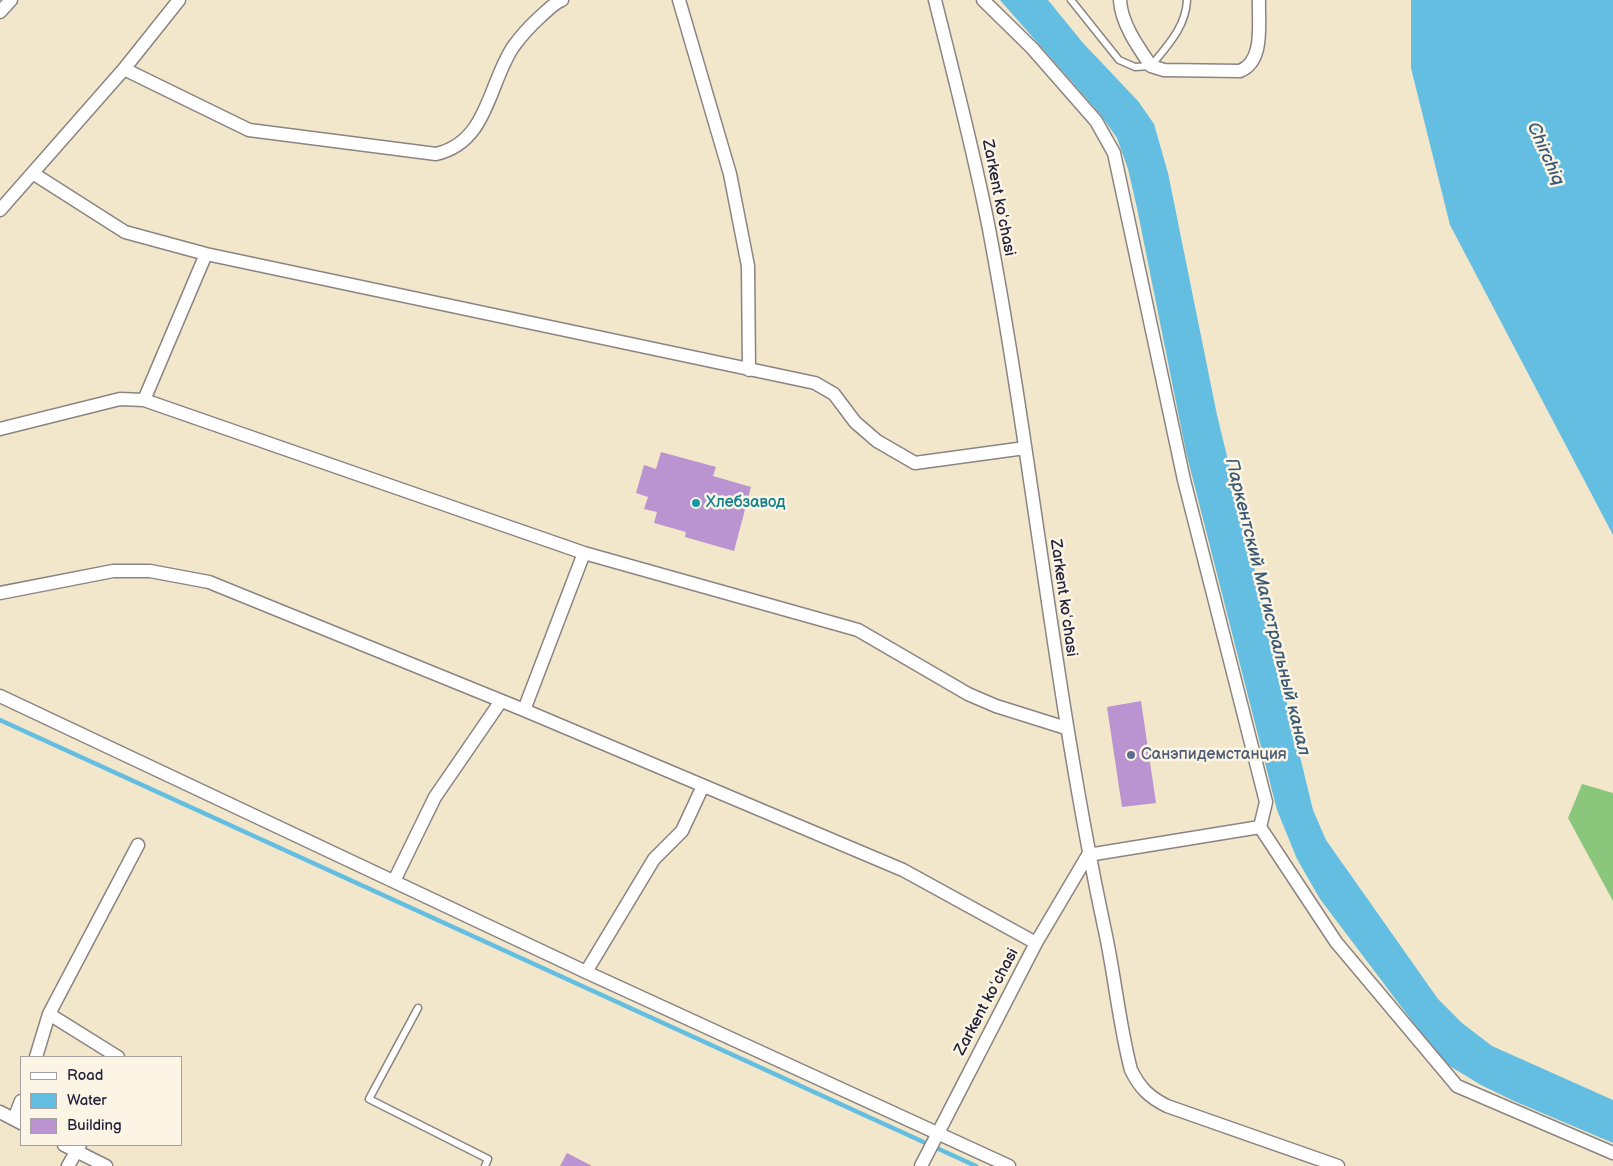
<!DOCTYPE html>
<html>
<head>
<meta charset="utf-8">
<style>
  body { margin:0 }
  #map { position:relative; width:1613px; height:1166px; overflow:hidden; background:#f2e7cb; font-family:"Balsamiq Sans",sans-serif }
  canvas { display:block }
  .legend { position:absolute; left:20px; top:1056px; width:162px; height:90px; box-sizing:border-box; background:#fcf5e5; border:1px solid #a5a1a1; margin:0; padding:6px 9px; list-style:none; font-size:15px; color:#22223b }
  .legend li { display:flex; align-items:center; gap:10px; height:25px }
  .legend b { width:25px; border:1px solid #a5a1a1 }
</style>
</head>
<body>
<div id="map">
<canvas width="1613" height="1166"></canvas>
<ul class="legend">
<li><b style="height:6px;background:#fff"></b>Road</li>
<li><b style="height:14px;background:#64bee2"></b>Water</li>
<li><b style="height:14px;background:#ba93d1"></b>Building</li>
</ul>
</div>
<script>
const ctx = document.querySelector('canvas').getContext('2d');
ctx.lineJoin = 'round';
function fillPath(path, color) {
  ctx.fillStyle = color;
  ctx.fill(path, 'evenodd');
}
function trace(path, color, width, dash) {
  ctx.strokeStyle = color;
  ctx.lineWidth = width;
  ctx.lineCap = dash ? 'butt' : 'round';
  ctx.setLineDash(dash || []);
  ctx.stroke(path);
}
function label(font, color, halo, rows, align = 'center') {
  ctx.font = font + ' "Balsamiq Sans",sans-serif';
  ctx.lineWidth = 5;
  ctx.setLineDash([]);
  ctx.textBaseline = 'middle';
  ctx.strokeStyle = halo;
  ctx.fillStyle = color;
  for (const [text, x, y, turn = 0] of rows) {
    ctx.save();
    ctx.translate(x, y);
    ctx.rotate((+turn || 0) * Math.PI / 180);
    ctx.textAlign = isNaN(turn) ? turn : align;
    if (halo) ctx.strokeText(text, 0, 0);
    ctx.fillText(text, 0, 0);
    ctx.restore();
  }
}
fillPath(new Path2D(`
  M 1582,784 L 1613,793 L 1613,901 L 1568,818 Z`), '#8ac67c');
fillPath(new Path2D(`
  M 1000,0 L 1048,0 L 1083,43 L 1138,101 L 1154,124 L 1168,173 L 1217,415 L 1313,810 L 1326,840 L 1438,999 L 1462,1023 L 1492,1046 L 1613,1100 L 1613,1143 L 1514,1101 L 1481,1085 L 1443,1062 L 1320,899 L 1297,859 L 1277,810 L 1186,452 L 1137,208 L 1128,169 L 1117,138 L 1100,114 Z
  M 1411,0 L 1613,0 L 1613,535 L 1450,225 L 1411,68 Z`), '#64bee2');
trace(new Path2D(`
  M 0,720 L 976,1166`), '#64bee2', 4.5);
fillPath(new Path2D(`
  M 661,452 L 716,467 L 713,476 L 751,487 L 734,551 L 685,537 L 686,532 L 654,523 L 657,512 L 644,509 L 648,497 L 636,493 L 644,465 L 656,469 Z
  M 1141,701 L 1156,803 L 1122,807 L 1107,707 Z
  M 567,1153 L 592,1166 L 560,1166 Z`), '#ba93d1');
const service = new Path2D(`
  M 1071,0 L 1119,60 L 1135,67 L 1151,66 C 1167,46 1186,27 1187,0
  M 418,1008 L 369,1099 L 488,1159 L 485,1166`);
const minor = new Path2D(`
  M 679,0 L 730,174 L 748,266 L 749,370
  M 935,0 C 954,76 974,152 989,229 C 1033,462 1055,698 1105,931 C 1115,977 1119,1024 1131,1070 C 1140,1088 1149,1097 1167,1106 L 1338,1166
  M 983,0 L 1032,48 L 1096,121 L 1114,153 L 1184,480 L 1266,802 L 1260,827 L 1088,855
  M 1120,0 C 1121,23 1138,47 1151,66 L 1164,70 L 1240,71 C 1265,61 1258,23 1259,0
  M 0,12 L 11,0
  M 124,69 L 249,130 L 436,154 C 488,142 488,85 513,47 C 521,36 531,25 541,16 C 548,10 554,3 562,0
  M 34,174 L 125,232 L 206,254 L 815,383 L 834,394 L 855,422 L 877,441 L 915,463 L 1025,448
  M 0,210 L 124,69 L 179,0
  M 144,400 L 206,254
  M 0,429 L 120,399 L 144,400 L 584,553 L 858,630 L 968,694 L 996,706 L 1066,728
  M 0,593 L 113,571 L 150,571 L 209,582 L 524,710 L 903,870 L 1036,943
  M 0,696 L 586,972 L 1009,1166
  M 524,710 L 584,553
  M 1260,827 L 1336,942 L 1457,1086 L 1613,1153
  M 394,881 L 435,797 L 501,701
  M 586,972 L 654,859 L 682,831 L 703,786
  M 49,1014 L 118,1057
  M 36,1057 L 49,1014 L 138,845
  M 0,1112 L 21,1123
  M 14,1119 L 21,1101
  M 64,1145 L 106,1166
  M 68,1166 L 80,1145
  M 921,1166 L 1036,943 L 1088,855`);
trace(service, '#8a8483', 9);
trace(minor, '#8a8483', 15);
trace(service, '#fff', 6);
trace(minor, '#fff', 12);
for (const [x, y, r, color] of [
  [696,503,5,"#0f9aa8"],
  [1131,755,5,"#5c6f8a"]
]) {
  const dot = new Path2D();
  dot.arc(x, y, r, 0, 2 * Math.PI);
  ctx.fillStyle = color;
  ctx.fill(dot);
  trace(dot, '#fcf5e5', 2);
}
label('16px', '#22223b', '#fcf5e5', [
  ["Zarkent koʻchasi",998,198,79],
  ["Zarkent koʻchasi",1063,598,82],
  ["Zarkent koʻchasi",987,1002,-62]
]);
label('16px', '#0d838f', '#fcf5e5', [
  ["Хлебзавод",706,503]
], 'left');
label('16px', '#4e5e75', '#fcf5e5', [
  ["Санэпидемстанция",1141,755]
], 'left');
label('italic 18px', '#395975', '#fcf5e5', [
  ["Chirchiq",1545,154,66],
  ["Паркентский Магистральный канал",1267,607,76]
]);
</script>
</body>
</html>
